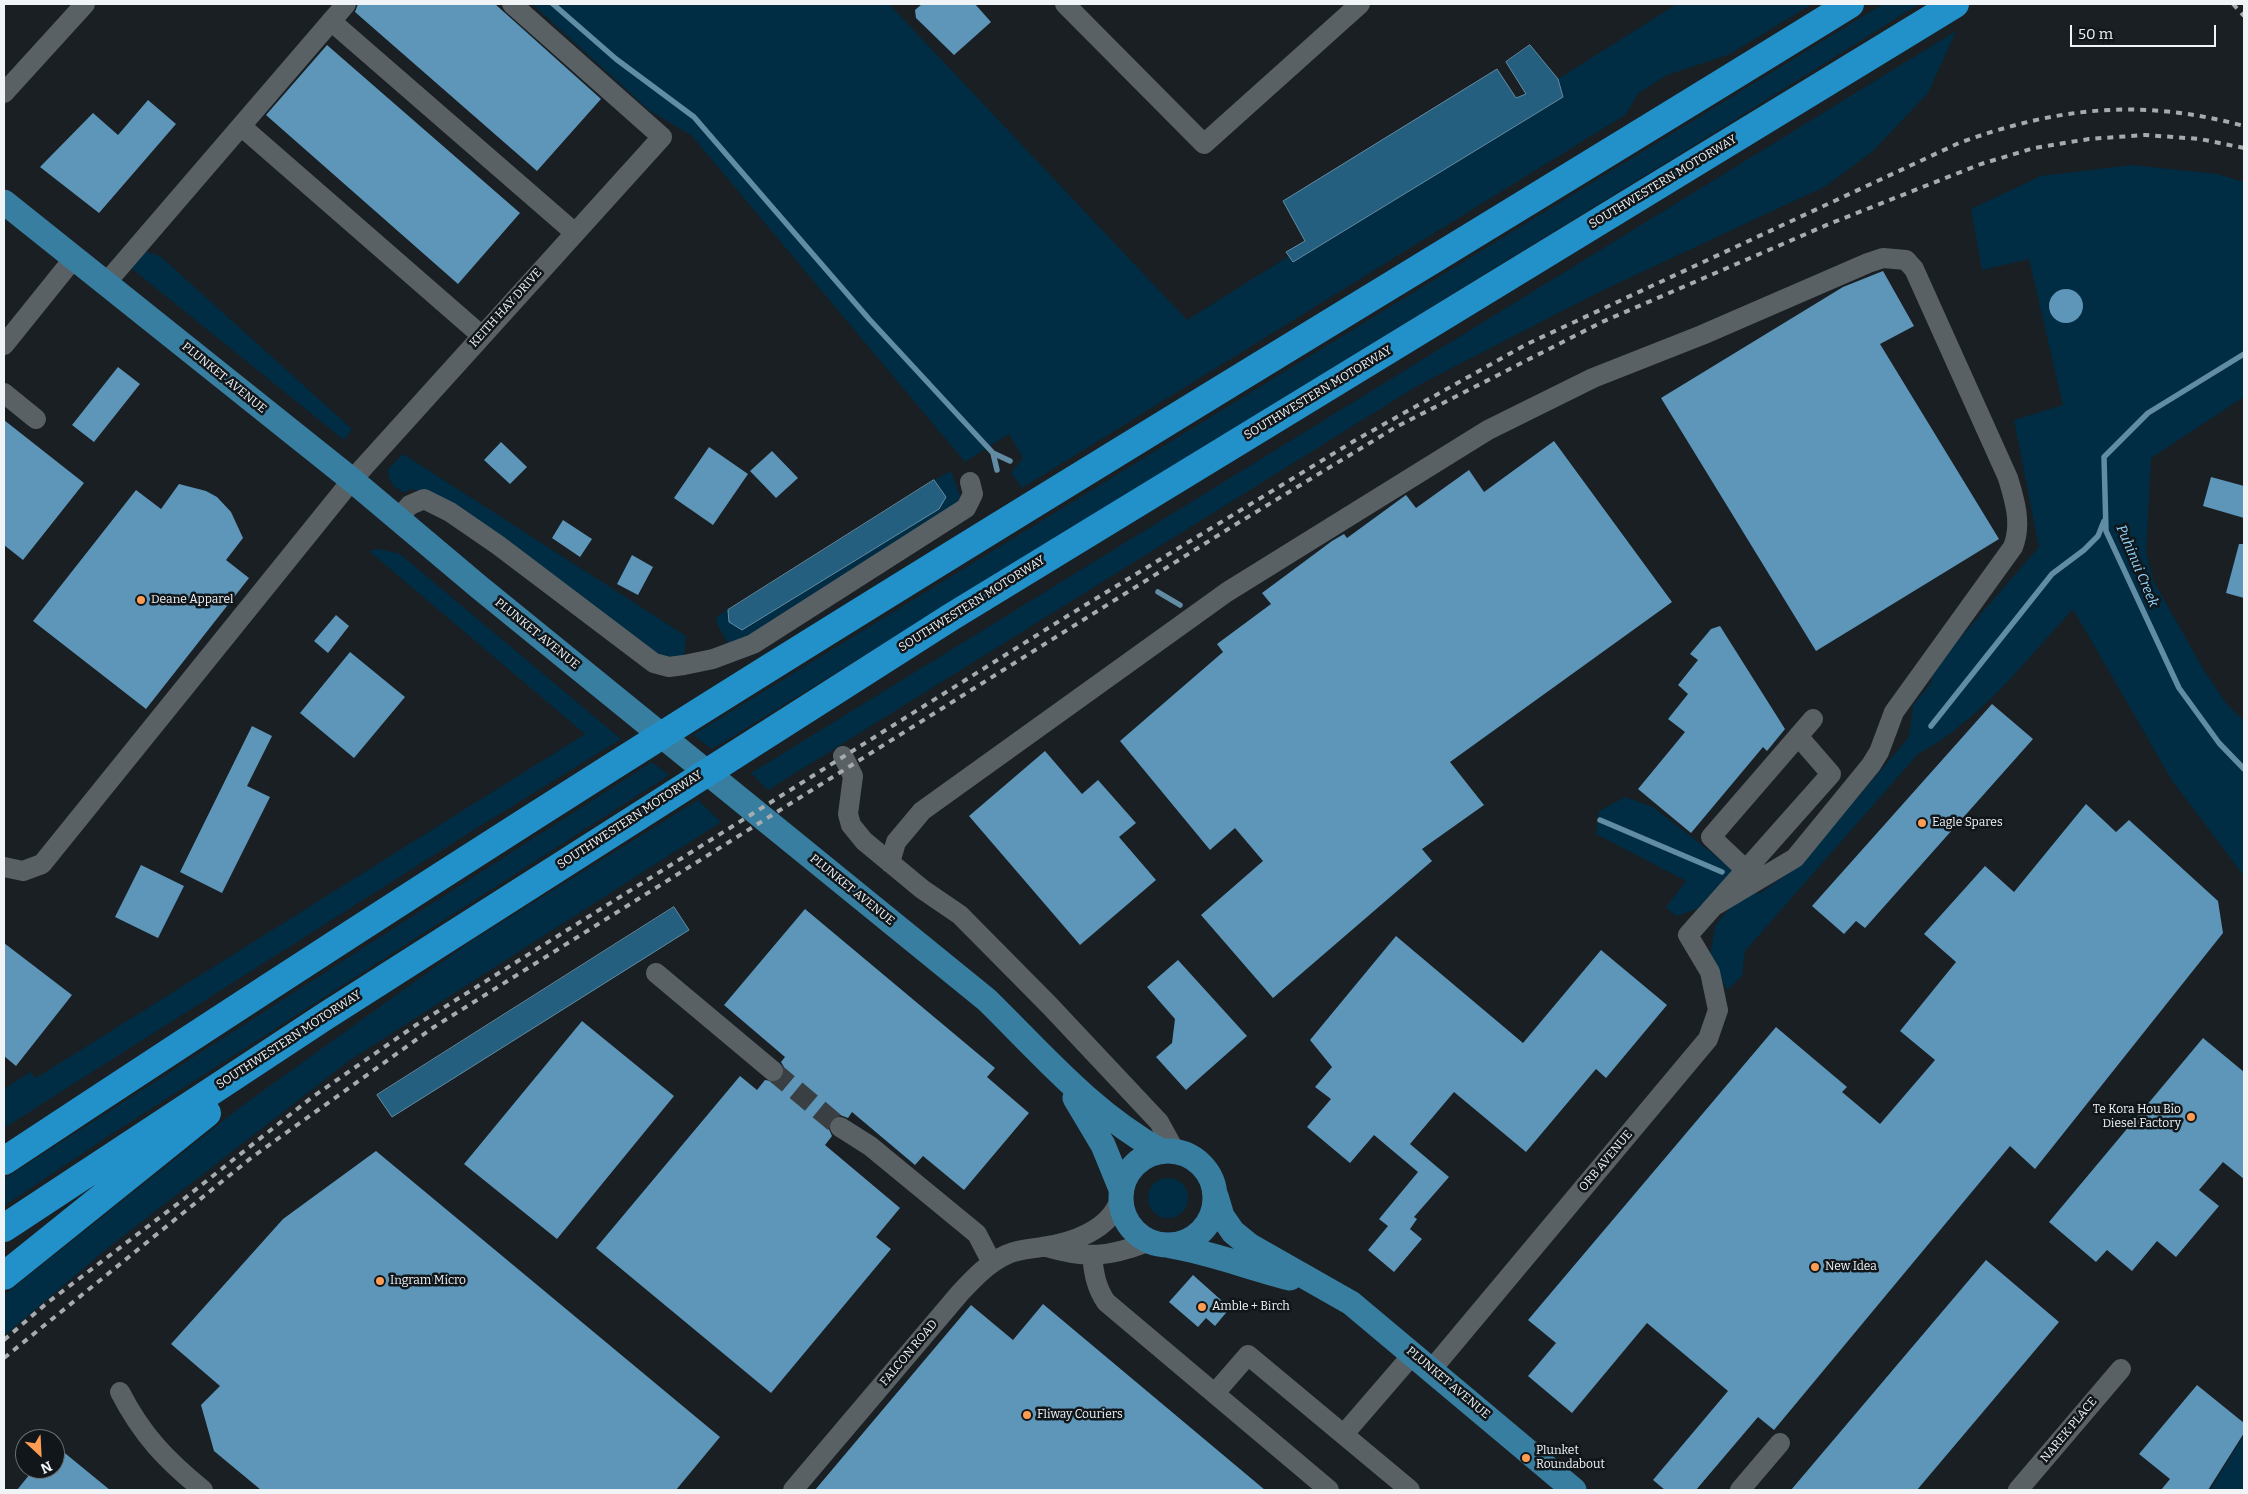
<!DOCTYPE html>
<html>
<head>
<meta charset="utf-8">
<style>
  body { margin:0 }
  #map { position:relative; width:2248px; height:1494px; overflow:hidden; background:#191f23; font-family:Bitter,serif }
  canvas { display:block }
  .frame { position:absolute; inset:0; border:5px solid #f0f4f7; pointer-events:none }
  .north { position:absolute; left:15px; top:1429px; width:50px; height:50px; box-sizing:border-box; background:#10161a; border:1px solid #6a6f72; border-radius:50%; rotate:155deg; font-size:14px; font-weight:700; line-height:20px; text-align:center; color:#f0f4f7 }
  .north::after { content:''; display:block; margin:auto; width:18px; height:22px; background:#fc9d53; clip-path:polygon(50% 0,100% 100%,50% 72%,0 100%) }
  .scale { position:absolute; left:2070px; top:25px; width:146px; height:22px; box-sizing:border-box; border:2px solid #f0f4f7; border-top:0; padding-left:6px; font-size:15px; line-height:18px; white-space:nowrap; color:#f0f4f7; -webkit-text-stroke:4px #10161a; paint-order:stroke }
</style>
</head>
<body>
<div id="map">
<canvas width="2248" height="1494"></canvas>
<div class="frame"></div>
<div class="north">N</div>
<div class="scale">50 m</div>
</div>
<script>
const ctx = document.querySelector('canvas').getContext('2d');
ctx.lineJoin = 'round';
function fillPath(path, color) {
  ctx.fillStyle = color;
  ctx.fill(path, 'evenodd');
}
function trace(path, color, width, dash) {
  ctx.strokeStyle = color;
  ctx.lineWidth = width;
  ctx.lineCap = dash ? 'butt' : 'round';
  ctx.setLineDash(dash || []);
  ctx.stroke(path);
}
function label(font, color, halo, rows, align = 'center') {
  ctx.font = font + ' Bitter,serif';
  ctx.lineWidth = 5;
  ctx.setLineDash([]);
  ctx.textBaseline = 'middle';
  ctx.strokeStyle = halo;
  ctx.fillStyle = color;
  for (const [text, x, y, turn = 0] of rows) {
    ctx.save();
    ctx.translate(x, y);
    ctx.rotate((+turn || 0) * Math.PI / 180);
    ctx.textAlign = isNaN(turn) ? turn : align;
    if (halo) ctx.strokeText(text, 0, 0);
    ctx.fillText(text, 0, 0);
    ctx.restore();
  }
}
fillPath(new Path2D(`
  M 532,4 L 889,4 L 1187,320 L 1289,256 L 1293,262 L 1563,97 L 1558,79 L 1677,4 L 1812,4 L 1730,54 L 1667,75 L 1639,93 L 1625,115 L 1022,488 L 1011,473 L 1023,458 L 1009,434 L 965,462 L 692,136 L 649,110 Z
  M 1883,4 L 1919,4 L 1688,149 L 712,749 L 693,735 Z
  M 1956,31 L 1928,93 L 1873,151 L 1826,186 L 1599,292 L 1417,386 L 768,790 L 751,773 Z
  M 2132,165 L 2217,174 L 2244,182 L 2244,397 L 2151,458 L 2146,553 L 2154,582 L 2205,672 L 2226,703 L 2244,721 L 2244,876 L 2173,782 L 2073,609 C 2026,660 1980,721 1918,754 L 1745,951 L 1742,976 L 1727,990 L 1710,957 L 1715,926 L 1749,884 L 1759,894 L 1801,864 L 1909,737 L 1913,705 L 1931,683 L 1934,668 L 2039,547 L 2014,420 L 2063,405 L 2029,259 L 1982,270 L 1971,209 L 2041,176 Z
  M 144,251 L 160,256 L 352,429 L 344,440 L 131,268 Z
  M 403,454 L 686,636 L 684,659 L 663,660 L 426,492 L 410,489 L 405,493 C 394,488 388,482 388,469 Z
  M 951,471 L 960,496 L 956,508 L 744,643 L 729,645 L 718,626 L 716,617 L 728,610 L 729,622 L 946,497 L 934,480 Z
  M 379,549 L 400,554 L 621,739 L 456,841 L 4,1128 L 4,1089 L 30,1072 L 36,1078 L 585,734 L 369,551 Z
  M 652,762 L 669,775 L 107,1137 L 4,1206 L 4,1179 Z
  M 1625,797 L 1653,807 L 1734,870 L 1697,909 L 1676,916 L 1666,907 L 1686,881 L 1596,834 L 1599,811 Z
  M 698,800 L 721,822 L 350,1060 L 104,1251 L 4,1336 L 4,1295 L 239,1108 L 470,942 Z
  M1148 1198a20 20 0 1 1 40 0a20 20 0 1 1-40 0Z
  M 2244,1435 L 2244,1490 L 2210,1490 Z`), '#002d44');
const water = new Path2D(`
  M 1530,45 L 1558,79 L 1563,97 L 1293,262 L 1286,252 L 1305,241 L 1283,201 L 1497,69 L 1516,98 L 1526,94 L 1506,62 Z
  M 934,480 L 946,497 L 939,509 L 742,630 L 729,622 L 728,610 Z
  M 674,907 L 689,930 L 392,1117 L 377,1095 Z`);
fillPath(water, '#245f7f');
trace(water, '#618ca3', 1);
trace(new Path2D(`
  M 553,4 L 616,59 L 694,117 L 869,319 L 993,453
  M 2244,354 L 2148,413 L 2104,457 L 2106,531 L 2179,688 L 2219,743 L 2244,769
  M 997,470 L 993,453 L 1010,461
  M 1158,592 L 1180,605
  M 1931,726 L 2052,574 L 2084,550 L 2098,536 L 2104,521
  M 1600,820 L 1722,872`), '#618ca3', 5.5);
fillPath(new Path2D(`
  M 358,4 L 495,4 L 601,99 L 537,171 L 355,12 Z
  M 922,4 L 975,4 L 991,22 L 954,55 L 916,18 L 915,10 Z
  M 327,45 L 520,213 L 458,284 L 266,115 Z
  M 148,100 L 176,124 L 99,213 L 40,167 L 93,113 L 118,135 Z
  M 1883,271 L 1914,326 L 1880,344 L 1999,539 L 1816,651 L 1661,398 L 1843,287 Z
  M2049 306a17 17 0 1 1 34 0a17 17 0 1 1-34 0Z
  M 118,367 L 140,384 L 94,442 L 72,425 Z
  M 4,420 L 84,483 L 23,560 L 4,545 Z
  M 1554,441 L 1672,602 L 1450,762 L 1484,805 L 1422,849 L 1432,861 L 1273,998 L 1201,915 L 1263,861 L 1235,828 L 1210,850 L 1120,741 L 1223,652 L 1217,644 L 1271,604 L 1262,593 L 1332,541 L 1344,534 L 1347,538 L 1406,495 L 1416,508 L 1469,470 L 1484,492 Z
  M 501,442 L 527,467 L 510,484 L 484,460 Z
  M 709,447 L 748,474 L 713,525 L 674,498 Z
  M 772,451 L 798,478 L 776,498 L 750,471 Z
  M 2211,477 L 2244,486 L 2244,518 L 2203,506 Z
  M 179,484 L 206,491 L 217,497 L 231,512 L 243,538 L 226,560 L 249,578 L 146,709 L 33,621 L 136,490 L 161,509 Z
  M 563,520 L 592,539 L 580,557 L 552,538 Z
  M 2239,544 L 2244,544 L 2244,598 L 2226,593 Z
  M 632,555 L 653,567 L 638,595 L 617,584 Z
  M 336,615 L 349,626 L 328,653 L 314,641 Z
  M 1720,626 L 1785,729 L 1767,751 L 1763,747 L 1691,833 L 1638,789 L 1685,732 L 1668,719 L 1688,694 L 1678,685 L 1698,660 L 1690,654 L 1711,629 Z
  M 350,652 L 405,697 L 354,758 L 300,713 Z
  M 1992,704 L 2033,739 L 1865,928 L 1856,921 L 1844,934 L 1812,906 Z
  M 252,726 L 272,736 L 247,786 L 270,797 L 222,893 L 180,872 Z
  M 1045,751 L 1082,794 L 1098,780 L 1136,823 L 1119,837 L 1156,880 L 1080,945 L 969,816 Z
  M 2086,804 L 2116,832 L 2129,820 L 2218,901 L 2223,933 L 2035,1169 L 2010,1146 L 1774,1430 L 1758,1417 L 1696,1490 L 1665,1490 L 1653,1480 L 1728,1391 L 1647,1323 L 1572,1413 L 1528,1376 L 1556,1343 L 1528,1320 L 1776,1027 L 1847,1087 L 1842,1092 L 1880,1124 L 1935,1060 L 1900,1031 L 1956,962 L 1924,934 L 1985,866 L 2014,892 Z
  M 141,865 L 184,886 L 158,938 L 115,917 Z
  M 805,909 L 995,1068 L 987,1077 L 1029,1113 L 964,1190 L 923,1156 L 915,1165 L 852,1112 L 848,1118 L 840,1115 L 830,1120 L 828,1127 L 832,1136 L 825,1145 L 900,1208 L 876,1237 L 891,1249 L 771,1393 L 596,1248 L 740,1076 L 757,1090 L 765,1080 L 777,1082 L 782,1078 L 784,1067 L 781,1062 L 785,1057 L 724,1005 Z
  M 1396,936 L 1523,1043 L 1601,950 L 1667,1005 L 1606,1078 L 1596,1069 L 1526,1152 L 1454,1092 L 1410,1144 L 1449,1177 L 1414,1217 L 1417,1219 L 1410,1229 L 1422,1239 L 1394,1272 L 1368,1250 L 1388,1226 L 1379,1219 L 1418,1172 L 1374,1135 L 1350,1163 L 1307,1127 L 1331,1099 L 1315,1087 L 1332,1067 L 1310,1040 Z
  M 4,943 L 72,995 L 16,1066 L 4,1056 Z
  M 1178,960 L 1247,1036 L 1186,1090 L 1156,1057 L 1172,1043 L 1175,1019 L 1147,987 Z
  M 582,1021 L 674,1096 L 557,1239 L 464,1164 Z
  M 2203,1038 L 2244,1072 L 2244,1179 L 2223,1162 L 2199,1190 L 2219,1206 L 2176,1257 L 2157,1241 L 2132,1271 L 2107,1250 L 2096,1262 L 2049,1222 Z
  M 376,1151 L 720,1437 L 676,1490 L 261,1490 L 214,1451 L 201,1405 L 220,1386 L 171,1344 L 283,1219 Z
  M 1986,1260 L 2059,1322 L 1917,1490 L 1791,1490 Z
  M 1193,1275 L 1230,1308 L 1215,1326 L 1206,1318 L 1198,1327 L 1169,1302 Z
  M 1043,1304 L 1265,1490 L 815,1490 L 971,1305 L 1013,1340 Z
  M 2197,1385 L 2244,1423 L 2244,1433 L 2208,1490 L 2161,1490 L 2170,1479 L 2139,1454 Z
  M 55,1445 L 110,1490 L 17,1490 L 34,1469 L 55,1469 Z`), '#5d96b9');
trace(new Path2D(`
  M 773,1071 L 840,1127`), '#393f43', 20, [20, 10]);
trace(new Path2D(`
  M 1065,4 L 1204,144 L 1360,4
  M 331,21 L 575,233
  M 4,93 L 85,4
  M 241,126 L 482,336
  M 106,283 L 346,4
  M 4,345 L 74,258
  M 4,393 L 36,419
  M 398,518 L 410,505 L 424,499 L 450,512 L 498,545 L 654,663 L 669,667 L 684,665 L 713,659 L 753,644 L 966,508 L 973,494 L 970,482
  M 843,756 L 853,776 L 848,814 L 851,825 L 864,841 L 922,889 L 960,915 L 1050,1006 L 1159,1122 L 1175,1151
  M 890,863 L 896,842 L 922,811 L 1227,592 L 1488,430 L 1593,378 L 1702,335 L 1868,263 L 1883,258 L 1906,260 L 1914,269 L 2008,478 C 2015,501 2022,524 2013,547 L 1894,712 L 1879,752 L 1871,765 L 1795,858 L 1716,905
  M 4,867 L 23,871 L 42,864 L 352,480 L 662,137 L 512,4
  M 1747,871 L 1711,837 L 1813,719
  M 656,973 L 773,1071
  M 840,1127 L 870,1146 L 977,1234 L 992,1263
  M 1046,1247 C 1087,1259 1109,1257 1148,1242
  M 1092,1256 C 1094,1274 1096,1287 1106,1302 L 1329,1490
  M 1432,1369 L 1708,1039 L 1718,1010 L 1710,972 L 1688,935 L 1831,774 L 1798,736
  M 120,1392 C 142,1435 166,1460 203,1490
  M 1215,1393 L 1248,1355 L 1410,1490
  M 1344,1434 L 1413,1354
  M 793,1490 L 960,1293 C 974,1278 989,1262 1008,1254 C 1019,1249 1030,1249 1042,1247 C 1072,1243 1110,1230 1120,1199
  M 1740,1490 L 1780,1443
  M 2018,1490 L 2121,1369`), '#5a6165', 20);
trace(new Path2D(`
  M 4,202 L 352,480 L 479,587 L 987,1000 C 1042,1054 1093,1114 1161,1151
  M 1075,1098 L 1103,1145 L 1121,1189
  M1121 1198a47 47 0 1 1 94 0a47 47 0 1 1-94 0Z
  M 1216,1196 L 1222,1216 L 1233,1232 L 1249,1245 L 1351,1303 L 1574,1490
  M 1171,1246 C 1212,1253 1250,1268 1290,1278`), '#387ea1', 25);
trace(new Path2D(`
  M 4,1161 C 232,1010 462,861 694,715 C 1077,474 1465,242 1850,4
  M 4,1228 L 324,1017 L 951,617 L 1955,4
  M 4,1276 L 207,1113`), '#2291c9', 28);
trace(new Path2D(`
  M 2233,4 L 2244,16
  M 4,1340 L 47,1303 L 180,1202 L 311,1098 L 416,1025 L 1069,615 L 1354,441 L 1527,344 L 1959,143 C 2058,107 2141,98 2244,126
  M 4,1358 L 251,1158 L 434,1027 L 1233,526 L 1396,427 L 1602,322 L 1829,224 L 1981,164 L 2034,148 L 2089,139 L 2145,135 L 2200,139 L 2244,148`), '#a6abae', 4, [6, 6]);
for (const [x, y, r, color] of [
  [141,600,5,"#fc9d53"],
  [1922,823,5,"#fc9d53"],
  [2191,1117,5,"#fc9d53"],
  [1815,1267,5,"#fc9d53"],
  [380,1281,5,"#fc9d53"],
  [1202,1307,5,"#fc9d53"],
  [1027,1415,5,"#fc9d53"],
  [1526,1458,5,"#fc9d53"]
]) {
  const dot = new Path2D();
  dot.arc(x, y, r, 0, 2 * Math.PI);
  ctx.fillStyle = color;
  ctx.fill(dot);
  trace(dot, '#10161a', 2);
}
label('12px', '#f0f4f7', '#10161a', [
  ["SOUTHWESTERN MOTORWAY",1663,182,-31],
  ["KEITH HAY DRIVE",506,308,-48],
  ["PLUNKET AVENUE",224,378,39],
  ["SOUTHWESTERN MOTORWAY",1318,393,-31],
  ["SOUTHWESTERN MOTORWAY",972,604,-32],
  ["PLUNKET AVENUE",537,634,39],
  ["SOUTHWESTERN MOTORWAY",630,820,-33],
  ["PLUNKET AVENUE",852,890,39],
  ["SOUTHWESTERN MOTORWAY",289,1040,-33],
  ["ORB AVENUE",1606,1161,-50],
  ["FALCON ROAD",909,1353,-50],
  ["PLUNKET AVENUE",1448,1383,40],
  ["NAREK PLACE",2069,1430,-50]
]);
label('12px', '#f0f4f7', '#10161a', [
  ["Deane Apparel",151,600],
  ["Eagle Spares",1932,823],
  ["Te Kora Hou Bio",2181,1110,"right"],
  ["Diesel Factory",2181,1124,"right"],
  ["New Idea",1825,1267],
  ["Ingram Micro",390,1281],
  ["Amble + Birch",1212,1307],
  ["Fliway Couriers",1037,1415],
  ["Plunket",1536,1451],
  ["Roundabout",1536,1465]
], 'left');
label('italic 14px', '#93d5fe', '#10161a', [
  ["Puhinui Creek",2137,566,67]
]);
</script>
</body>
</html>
